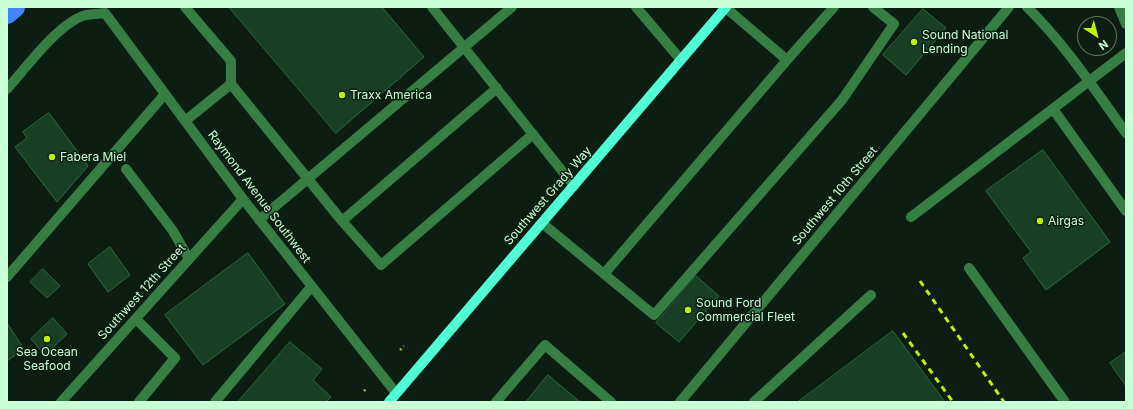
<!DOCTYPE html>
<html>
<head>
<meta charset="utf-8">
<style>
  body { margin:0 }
  #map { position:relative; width:1133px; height:409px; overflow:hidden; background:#0c1e11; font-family:Inter,sans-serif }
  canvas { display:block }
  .frame { position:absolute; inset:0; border:8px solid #c9ffd6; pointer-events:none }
  .north { position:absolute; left:1077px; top:16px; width:40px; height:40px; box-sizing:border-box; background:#0c1e11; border:1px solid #587860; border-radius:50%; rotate:144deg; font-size:11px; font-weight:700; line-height:16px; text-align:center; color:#c9ffd6 }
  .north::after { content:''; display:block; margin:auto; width:14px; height:18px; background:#bbf400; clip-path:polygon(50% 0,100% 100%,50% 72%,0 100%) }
</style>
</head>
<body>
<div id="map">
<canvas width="1133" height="409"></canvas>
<div class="frame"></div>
<div class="north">N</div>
</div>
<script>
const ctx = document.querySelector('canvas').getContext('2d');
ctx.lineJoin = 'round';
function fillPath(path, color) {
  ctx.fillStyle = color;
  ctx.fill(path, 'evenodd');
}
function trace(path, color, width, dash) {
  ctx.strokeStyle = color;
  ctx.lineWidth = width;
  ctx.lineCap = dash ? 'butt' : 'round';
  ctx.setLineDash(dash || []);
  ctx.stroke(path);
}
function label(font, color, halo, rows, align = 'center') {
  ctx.font = font + ' Inter,sans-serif';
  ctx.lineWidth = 3;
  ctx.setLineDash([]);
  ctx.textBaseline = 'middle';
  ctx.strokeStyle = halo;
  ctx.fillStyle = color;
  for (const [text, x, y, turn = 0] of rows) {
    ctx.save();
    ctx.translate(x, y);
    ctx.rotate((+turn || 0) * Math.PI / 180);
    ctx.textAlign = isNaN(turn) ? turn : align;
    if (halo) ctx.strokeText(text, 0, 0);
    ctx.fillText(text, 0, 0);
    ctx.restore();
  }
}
const building = new Path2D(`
  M 229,7 L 382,7 L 424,57 L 336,133 Z
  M 923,9 L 946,28 L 906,75 L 883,55 Z
  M 49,113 L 88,166 L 57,202 L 15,147 L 27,138 L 23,132 Z
  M 1043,150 L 1110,242 L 1046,290 L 1023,258 L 1031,252 L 986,191 Z
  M 110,247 L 130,275 L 108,292 L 88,264 Z
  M 248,253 L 285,304 L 203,365 L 165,315 Z
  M 43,269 L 60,286 L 47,298 L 30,282 Z
  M 696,276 L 719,296 L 679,342 L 656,323 Z
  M 53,318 L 67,334 L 45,355 L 31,339 Z
  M 7,323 L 24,349 L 7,361 Z
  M 893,331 L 945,402 L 798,402 Z
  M 290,342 L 322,369 L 313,380 L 331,397 L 326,402 L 238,402 Z
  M 1126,352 L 1126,386 L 1110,363 Z
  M 548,375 L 580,402 L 526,402 Z`);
fillPath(building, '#183f25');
trace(building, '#2a6b3f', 1);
trace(new Path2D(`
  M 400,350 L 404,346
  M 364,391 L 367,388`), '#a6b02c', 2.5, [2, 3]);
trace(new Path2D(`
  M 185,7 L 231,61 L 231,84 L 342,221
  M 432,7 L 574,186
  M 636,7 L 681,60
  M 1027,7 C 1065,44 1095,90 1126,133
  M 1119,7 L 1126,24
  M 726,8 L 787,60 L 834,7
  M 497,88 L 342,221 L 381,265 L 533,134
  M 7,89 C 26,68 59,22 86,15 C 92,14 99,14 105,13 L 243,199 L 396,393
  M 1053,109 L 1126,211
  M 185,121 L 231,84
  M 126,169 L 173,231 L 189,259
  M 911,217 L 1126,53
  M 259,220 L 512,7
  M 542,223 L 654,315 L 842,100 L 894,24 L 873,7
  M 969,268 L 1065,402
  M 604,274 L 787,60
  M 7,277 L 165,94
  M 136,319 L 175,358 L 139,402
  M 61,402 L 243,199
  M 215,402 L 311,287
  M 496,402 L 545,345 L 611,402
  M 680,402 L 1009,7
  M 754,402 L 871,295`), '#367e43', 10);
trace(new Path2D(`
  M 389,402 L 726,7`), '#50ffd5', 10);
trace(new Path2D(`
  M 7,13 L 14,7`), '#4484ff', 22);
trace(new Path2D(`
  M 920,281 L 1004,402
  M 903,333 L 953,402`), '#bbf400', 3, [6, 5]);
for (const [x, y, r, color] of [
  [914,42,4,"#bbf400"],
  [342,95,4,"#bbf400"],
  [52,157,4,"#bbf400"],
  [1040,221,4,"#bbf400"],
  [688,310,4,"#bbf400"],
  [47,339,4,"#bbf400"]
]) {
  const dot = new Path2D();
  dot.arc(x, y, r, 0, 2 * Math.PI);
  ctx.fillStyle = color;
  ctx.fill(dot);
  trace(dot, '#0c1e11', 1.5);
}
label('12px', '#c9ffd6', '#0c1e11', [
  ["Sound National",922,35],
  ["Lending",922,49],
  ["Traxx America",350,95],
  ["Fabera Miel",60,157],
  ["Airgas",1048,221],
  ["Sound Ford",696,303],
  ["Commercial Fleet",696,317],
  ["Sea Ocean",47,352,"center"],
  ["Seafood",47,366,"center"]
], 'left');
label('12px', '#c9ffd6', '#0c1e11', [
  ["Southwest Grady Way",548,196,-49],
  ["Southwest 10th Street",835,196,-50],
  ["Raymond Avenue Southwest",259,197,53],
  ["Southwest 12th Street",142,292,-48]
]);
</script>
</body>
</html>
